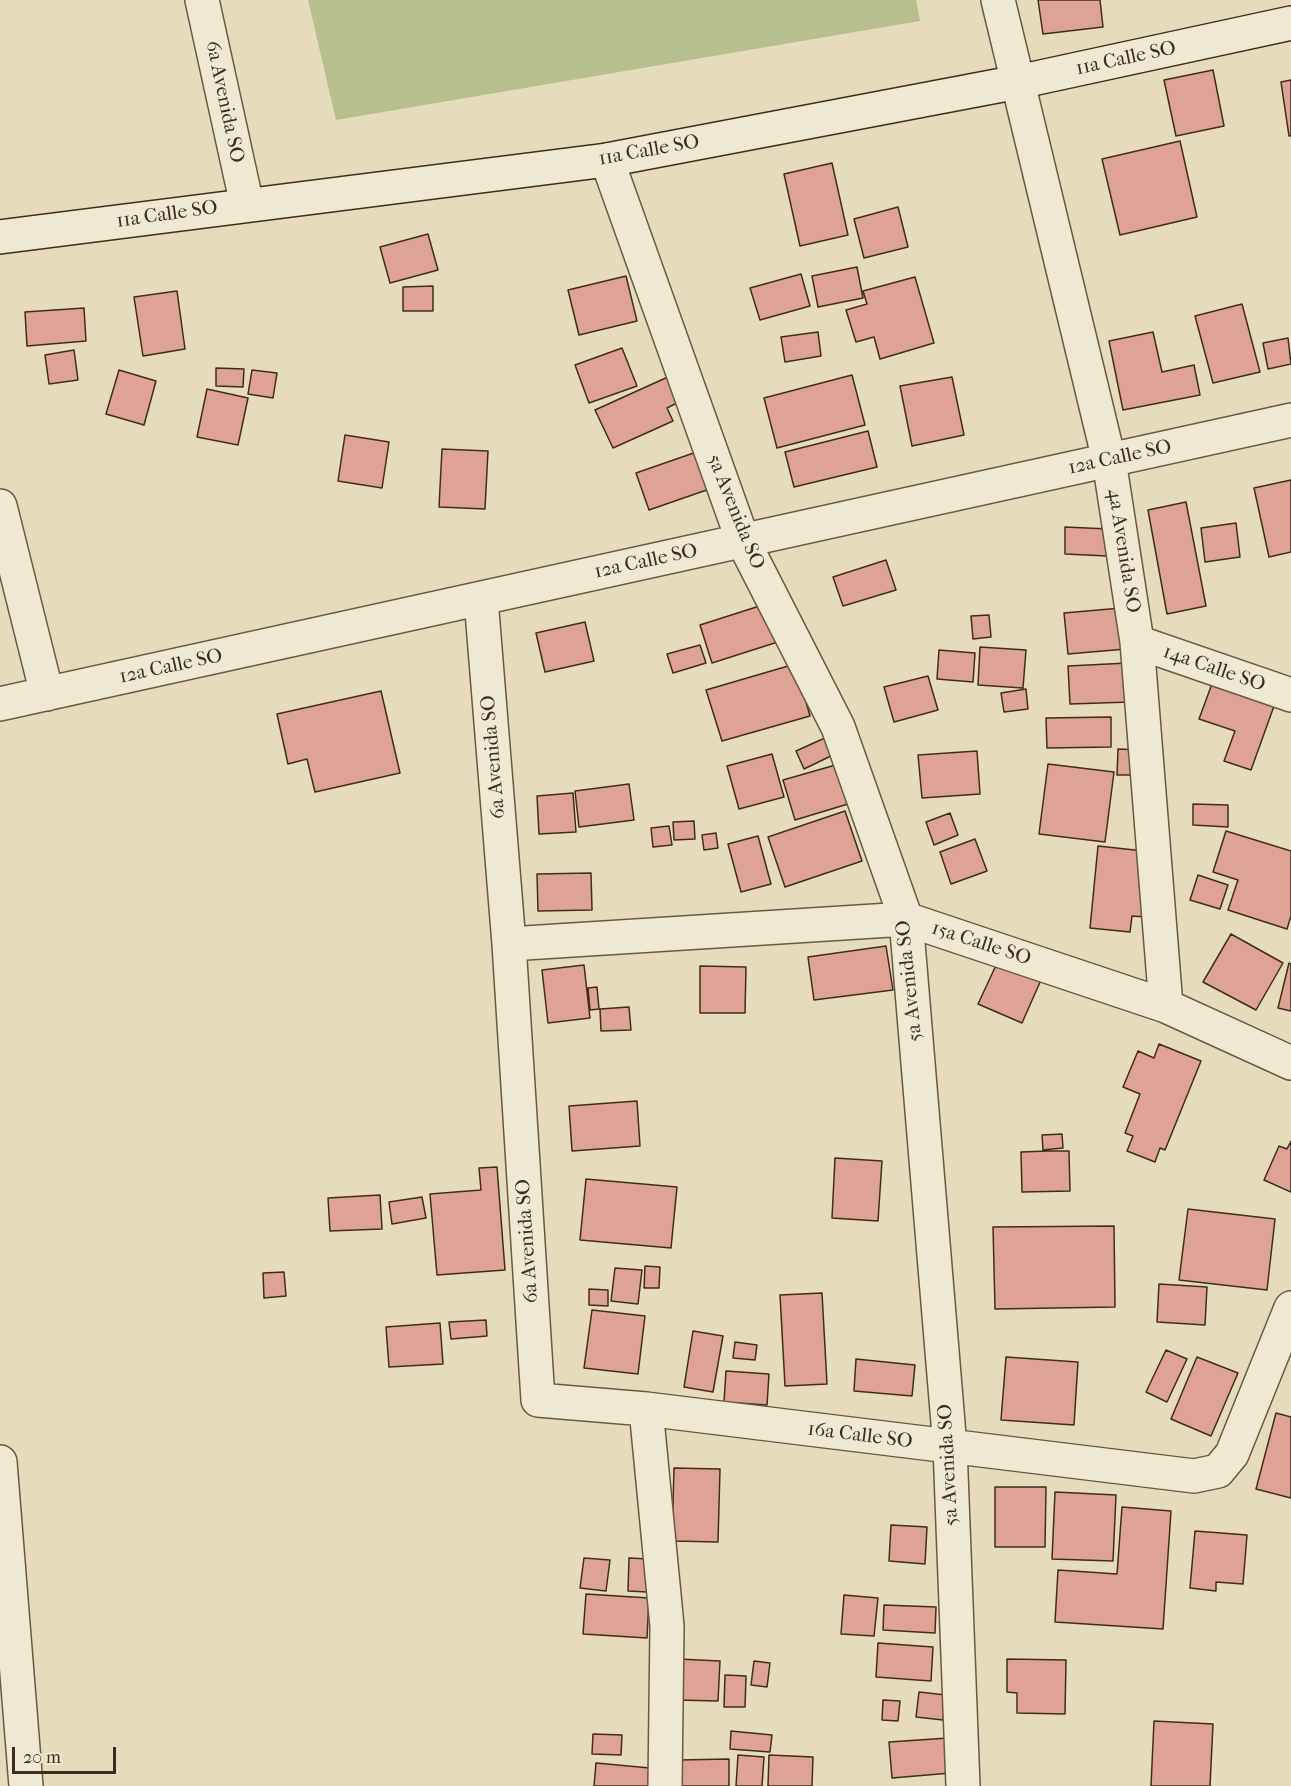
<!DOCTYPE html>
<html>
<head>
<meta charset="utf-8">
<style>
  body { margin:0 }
  #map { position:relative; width:1291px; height:1786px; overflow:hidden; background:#e6dcbc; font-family:"IM FELL French Canon",serif }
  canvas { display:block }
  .scale { position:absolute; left:12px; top:1747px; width:104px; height:27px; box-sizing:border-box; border:3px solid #402c1e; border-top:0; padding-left:8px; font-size:18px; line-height:21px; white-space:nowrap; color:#402c1e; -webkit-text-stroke:4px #efe8d3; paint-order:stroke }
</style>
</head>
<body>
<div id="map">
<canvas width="1291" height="1786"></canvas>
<div class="scale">20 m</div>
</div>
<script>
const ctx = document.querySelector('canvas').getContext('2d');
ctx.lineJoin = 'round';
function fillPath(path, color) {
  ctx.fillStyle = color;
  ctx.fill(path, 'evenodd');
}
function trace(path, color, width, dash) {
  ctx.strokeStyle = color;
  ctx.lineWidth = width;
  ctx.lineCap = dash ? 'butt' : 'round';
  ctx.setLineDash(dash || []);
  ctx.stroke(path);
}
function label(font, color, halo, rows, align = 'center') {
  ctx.font = font + ' "IM FELL French Canon",serif';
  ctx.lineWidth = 4.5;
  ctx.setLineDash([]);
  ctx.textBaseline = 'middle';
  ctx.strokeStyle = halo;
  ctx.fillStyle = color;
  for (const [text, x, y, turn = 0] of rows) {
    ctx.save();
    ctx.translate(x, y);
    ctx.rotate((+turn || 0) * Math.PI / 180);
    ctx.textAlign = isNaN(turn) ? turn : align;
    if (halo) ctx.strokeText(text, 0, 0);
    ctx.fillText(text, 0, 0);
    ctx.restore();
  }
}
fillPath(new Path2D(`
  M 308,0 L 916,0 L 920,21 L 336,120 Z`), '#b8bf8e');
const building = new Path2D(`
  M 1038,0 L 1100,0 L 1103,27 L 1043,34 Z
  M 1213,70 L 1224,126 L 1176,136 L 1164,80 Z
  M 1291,80 L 1291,136 L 1289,136 L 1281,82 Z
  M 1180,141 L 1197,217 L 1120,235 L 1102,159 Z
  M 832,163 L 848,235 L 800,246 L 784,174 Z
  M 898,207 L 908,247 L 864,258 L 854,219 Z
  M 428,234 L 438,270 L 390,283 L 380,247 Z
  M 857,267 L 863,298 L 818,307 L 812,276 Z
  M 801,274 L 810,306 L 760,320 L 750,288 Z
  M 626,276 L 637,321 L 579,335 L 568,290 Z
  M 915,277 L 934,343 L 880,359 L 874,337 L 856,342 L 846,310 L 867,304 L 863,291 Z
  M 433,286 L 433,311 L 403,311 L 403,287 Z
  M 177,291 L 185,349 L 143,356 L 134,297 Z
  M 1242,304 L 1260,372 L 1213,383 L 1195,316 Z
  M 84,308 L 86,341 L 27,346 L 25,312 Z
  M 818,332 L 821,356 L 785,362 L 781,337 Z
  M 1153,332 L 1162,372 L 1194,365 L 1200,395 L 1123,410 L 1109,341 Z
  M 1288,338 L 1291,364 L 1268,369 L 1263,343 Z
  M 622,348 L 637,386 L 589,403 L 575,365 Z
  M 74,350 L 78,380 L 49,384 L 45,355 Z
  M 216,368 L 244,369 L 243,387 L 216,386 Z
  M 119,370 L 156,381 L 144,425 L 106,414 Z
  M 252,370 L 277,373 L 273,398 L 248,394 Z
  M 852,375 L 865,425 L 777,448 L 764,398 Z
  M 670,376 L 681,401 L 667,408 L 673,421 L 613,448 L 595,410 Z
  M 952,377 L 964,435 L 912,446 L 900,386 Z
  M 207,389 L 248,398 L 238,445 L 197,437 Z
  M 868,431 L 877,467 L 794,487 L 785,452 Z
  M 345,435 L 389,442 L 382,488 L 338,481 Z
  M 708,448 L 721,485 L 649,510 L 636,473 Z
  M 442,449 L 488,451 L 485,509 L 439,507 Z
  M 1291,480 L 1291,552 L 1269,557 L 1254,488 Z
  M 1186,502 L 1206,606 L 1167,614 L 1148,510 Z
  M 1236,523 L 1240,557 L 1205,562 L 1201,528 Z
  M 1065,527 L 1109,529 L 1107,556 L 1065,554 Z
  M 886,560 L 896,590 L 843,606 L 833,577 Z
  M 772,602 L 784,640 L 712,663 L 700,625 Z
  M 1121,608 L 1126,649 L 1068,654 L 1064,613 Z
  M 989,615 L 991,637 L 973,639 L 971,616 Z
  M 585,622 L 594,661 L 545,672 L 536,633 Z
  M 700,645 L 706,663 L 673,673 L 667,654 Z
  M 980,647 L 1026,650 L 1023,688 L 978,685 Z
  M 939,650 L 975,653 L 973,682 L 937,679 Z
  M 1128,663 L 1130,702 L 1070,704 L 1068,666 Z
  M 795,664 L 810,716 L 722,741 L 706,690 Z
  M 1216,673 L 1278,695 L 1251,770 L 1224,761 L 1235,731 L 1199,719 Z
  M 928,676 L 938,710 L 894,722 L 884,687 Z
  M 1026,689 L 1028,709 L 1004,712 L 1001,693 Z
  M 381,691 L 400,773 L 315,792 L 307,759 L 288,764 L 277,714 Z
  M 1111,717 L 1111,747 L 1047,748 L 1046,718 Z
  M 827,737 L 835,754 L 804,769 L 796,751 Z
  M 1118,749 L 1143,750 L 1141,775 L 1117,775 Z
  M 977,751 L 980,794 L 922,798 L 918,755 Z
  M 772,754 L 784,797 L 739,809 L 727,766 Z
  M 846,762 L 858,801 L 795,820 L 783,780 Z
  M 1048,764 L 1114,772 L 1105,842 L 1039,834 Z
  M 629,784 L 634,820 L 579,827 L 575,791 Z
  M 573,793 L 576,832 L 539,834 L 537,796 Z
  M 1193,804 L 1228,805 L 1228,827 L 1193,825 Z
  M 845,811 L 862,861 L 785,887 L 768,837 Z
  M 950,813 L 958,835 L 934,845 L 926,822 Z
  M 694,821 L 695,839 L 674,840 L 673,822 Z
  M 669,826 L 672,845 L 653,847 L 651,828 Z
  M 1226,831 L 1291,851 L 1291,916 L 1287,929 L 1228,910 L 1238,880 L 1213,872 Z
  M 716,833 L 718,848 L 704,850 L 702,835 Z
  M 758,836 L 771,884 L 741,892 L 728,844 Z
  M 975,839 L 987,871 L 951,884 L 940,852 Z
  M 1098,846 L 1153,852 L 1146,917 L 1132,916 L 1130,932 L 1090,928 Z
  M 591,873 L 592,910 L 538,911 L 537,874 Z
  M 1198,875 L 1228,885 L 1220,909 L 1190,900 Z
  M 1231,934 L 1283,963 L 1256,1010 L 1203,982 Z
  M 886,946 L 893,990 L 814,1000 L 808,957 Z
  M 998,961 L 1041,980 L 1022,1023 L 978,1004 Z
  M 1289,963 L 1291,964 L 1291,1011 L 1278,1008 Z
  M 584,965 L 590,1018 L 548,1023 L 542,970 Z
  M 700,966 L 746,967 L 745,1013 L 700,1013 Z
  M 597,987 L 599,1009 L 590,1010 L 588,988 Z
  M 629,1007 L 631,1030 L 601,1031 L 600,1009 Z
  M 1159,1044 L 1201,1061 L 1165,1150 L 1160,1148 L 1155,1162 L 1127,1151 L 1133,1136 L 1125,1133 L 1140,1094 L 1123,1087 L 1138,1051 L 1154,1058 Z
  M 637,1101 L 640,1146 L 572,1151 L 569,1106 Z
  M 1062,1134 L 1063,1148 L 1043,1150 L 1042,1135 Z
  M 1291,1141 L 1291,1192 L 1264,1180 L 1279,1146 L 1287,1149 Z
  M 1048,1151 L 1069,1151 L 1070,1191 L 1022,1192 L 1021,1152 Z
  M 835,1158 L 882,1161 L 878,1221 L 832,1218 Z
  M 497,1167 L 505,1270 L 437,1275 L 430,1194 L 481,1190 L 479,1168 Z
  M 586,1179 L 677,1187 L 671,1248 L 580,1240 Z
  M 380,1195 L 382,1229 L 330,1231 L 328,1198 Z
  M 422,1197 L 426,1218 L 392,1224 L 389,1202 Z
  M 1188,1209 L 1275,1219 L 1267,1290 L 1179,1280 Z
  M 1114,1226 L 1115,1307 L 995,1309 L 993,1227 Z
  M 645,1266 L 660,1267 L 659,1288 L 644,1288 Z
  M 615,1268 L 642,1270 L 638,1304 L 611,1301 Z
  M 284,1272 L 286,1296 L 264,1298 L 263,1273 Z
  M 1159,1284 L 1207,1287 L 1205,1325 L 1157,1322 Z
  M 589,1289 L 608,1290 L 608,1306 L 589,1305 Z
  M 822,1293 L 827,1384 L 785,1386 L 780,1295 Z
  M 592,1310 L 645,1316 L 638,1374 L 584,1368 Z
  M 486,1320 L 487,1336 L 451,1339 L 449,1322 Z
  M 440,1323 L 443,1364 L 389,1367 L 386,1327 Z
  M 693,1331 L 723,1336 L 713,1392 L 684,1387 Z
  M 735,1342 L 757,1345 L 755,1360 L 733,1358 Z
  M 1166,1350 L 1187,1359 L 1167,1402 L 1146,1392 Z
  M 1006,1357 L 1078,1362 L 1074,1425 L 1001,1420 Z
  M 1197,1357 L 1238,1373 L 1211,1436 L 1171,1419 Z
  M 856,1359 L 915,1365 L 912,1396 L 854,1391 Z
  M 726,1371 L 769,1374 L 767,1405 L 724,1402 Z
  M 1276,1413 L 1291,1417 L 1291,1498 L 1256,1489 Z
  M 674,1468 L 720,1469 L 718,1542 L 672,1541 Z
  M 995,1487 L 1046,1487 L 1045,1547 L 995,1547 Z
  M 1055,1492 L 1116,1495 L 1113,1561 L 1052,1559 Z
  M 1122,1507 L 1171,1511 L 1163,1629 L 1055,1622 L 1058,1570 L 1117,1574 Z
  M 891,1525 L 927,1527 L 925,1564 L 889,1561 Z
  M 1195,1531 L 1247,1535 L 1243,1584 L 1216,1582 L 1216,1591 L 1190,1588 Z
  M 584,1558 L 610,1560 L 606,1591 L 580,1588 Z
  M 629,1558 L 649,1559 L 647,1592 L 628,1591 Z
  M 586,1594 L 649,1598 L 647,1638 L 583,1634 Z
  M 844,1595 L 878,1598 L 874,1636 L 841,1634 Z
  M 884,1605 L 936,1607 L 935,1633 L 883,1630 Z
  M 878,1643 L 933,1647 L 931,1681 L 876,1677 Z
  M 678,1659 L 720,1661 L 718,1701 L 677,1700 Z
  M 1007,1659 L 1066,1660 L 1065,1714 L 1017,1713 L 1017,1693 L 1007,1692 Z
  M 754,1661 L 770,1663 L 767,1687 L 751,1685 Z
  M 725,1675 L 746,1676 L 745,1707 L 724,1707 Z
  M 919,1692 L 946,1695 L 943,1720 L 916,1717 Z
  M 883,1700 L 900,1701 L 898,1721 L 882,1720 Z
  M 1154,1721 L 1213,1724 L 1210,1786 L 1151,1786 Z
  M 731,1731 L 772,1735 L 770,1752 L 730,1749 Z
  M 593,1734 L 622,1735 L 621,1755 L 592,1754 Z
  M 948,1738 L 951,1773 L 892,1778 L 889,1742 Z
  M 738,1755 L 764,1757 L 762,1786 L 736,1786 Z
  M 769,1755 L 813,1757 L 812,1786 L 768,1786 Z
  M 729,1759 L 729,1786 L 678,1786 L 678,1760 Z
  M 596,1763 L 650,1768 L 649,1786 L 594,1786 Z`);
fillPath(building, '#dea394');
trace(building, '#402c1e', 1.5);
const street = new Path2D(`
  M 202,0 L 247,205
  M 998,0 L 1109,460 L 1137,642 L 1166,1006
  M 607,160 L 743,541 L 838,727 L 906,919 L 950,1447 L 963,1786
  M 0,506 L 47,694
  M 481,599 L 509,944 L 538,1400 L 646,1409 L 667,1626 L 665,1786
  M 1137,642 L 1291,695
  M 0,704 L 1291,420
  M 509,944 L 906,919 L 1166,1006 L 1291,1063
  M 646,1409 L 1194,1476 L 1218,1471 L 1232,1454 L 1291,1308
  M 0,1462 L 26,1786`);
const secondary = new Path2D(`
  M 0,237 L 607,160 L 1018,82 L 1291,23`);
trace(street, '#6a5846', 36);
trace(secondary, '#402c1e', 36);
trace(street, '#efe8d3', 33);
trace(secondary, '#efe8d3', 33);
label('20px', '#402c1e', '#efe8d3', [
  ["11a Calle SO",1126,59,-12],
  ["6a Avenida SO",224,102,78],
  ["11a Calle SO",649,151,-10],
  ["11a Calle SO",167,215,-8],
  ["12a Calle SO",1120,458,-12],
  ["5a Avenida SO",735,512,68],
  ["4a Avenida SO",1123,551,81],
  ["12a Calle SO",646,562,-12],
  ["12a Calle SO",171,667,-12],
  ["14a Calle SO",1214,669,19],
  ["6a Avenida SO",494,757,-95],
  ["15a Calle SO",981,944,18],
  ["5a Avenida SO",910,981,-96],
  ["6a Avenida SO",528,1241,-94],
  ["16a Calle SO",860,1436,7],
  ["5a Avenida SO",949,1465,-93]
]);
</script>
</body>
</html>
